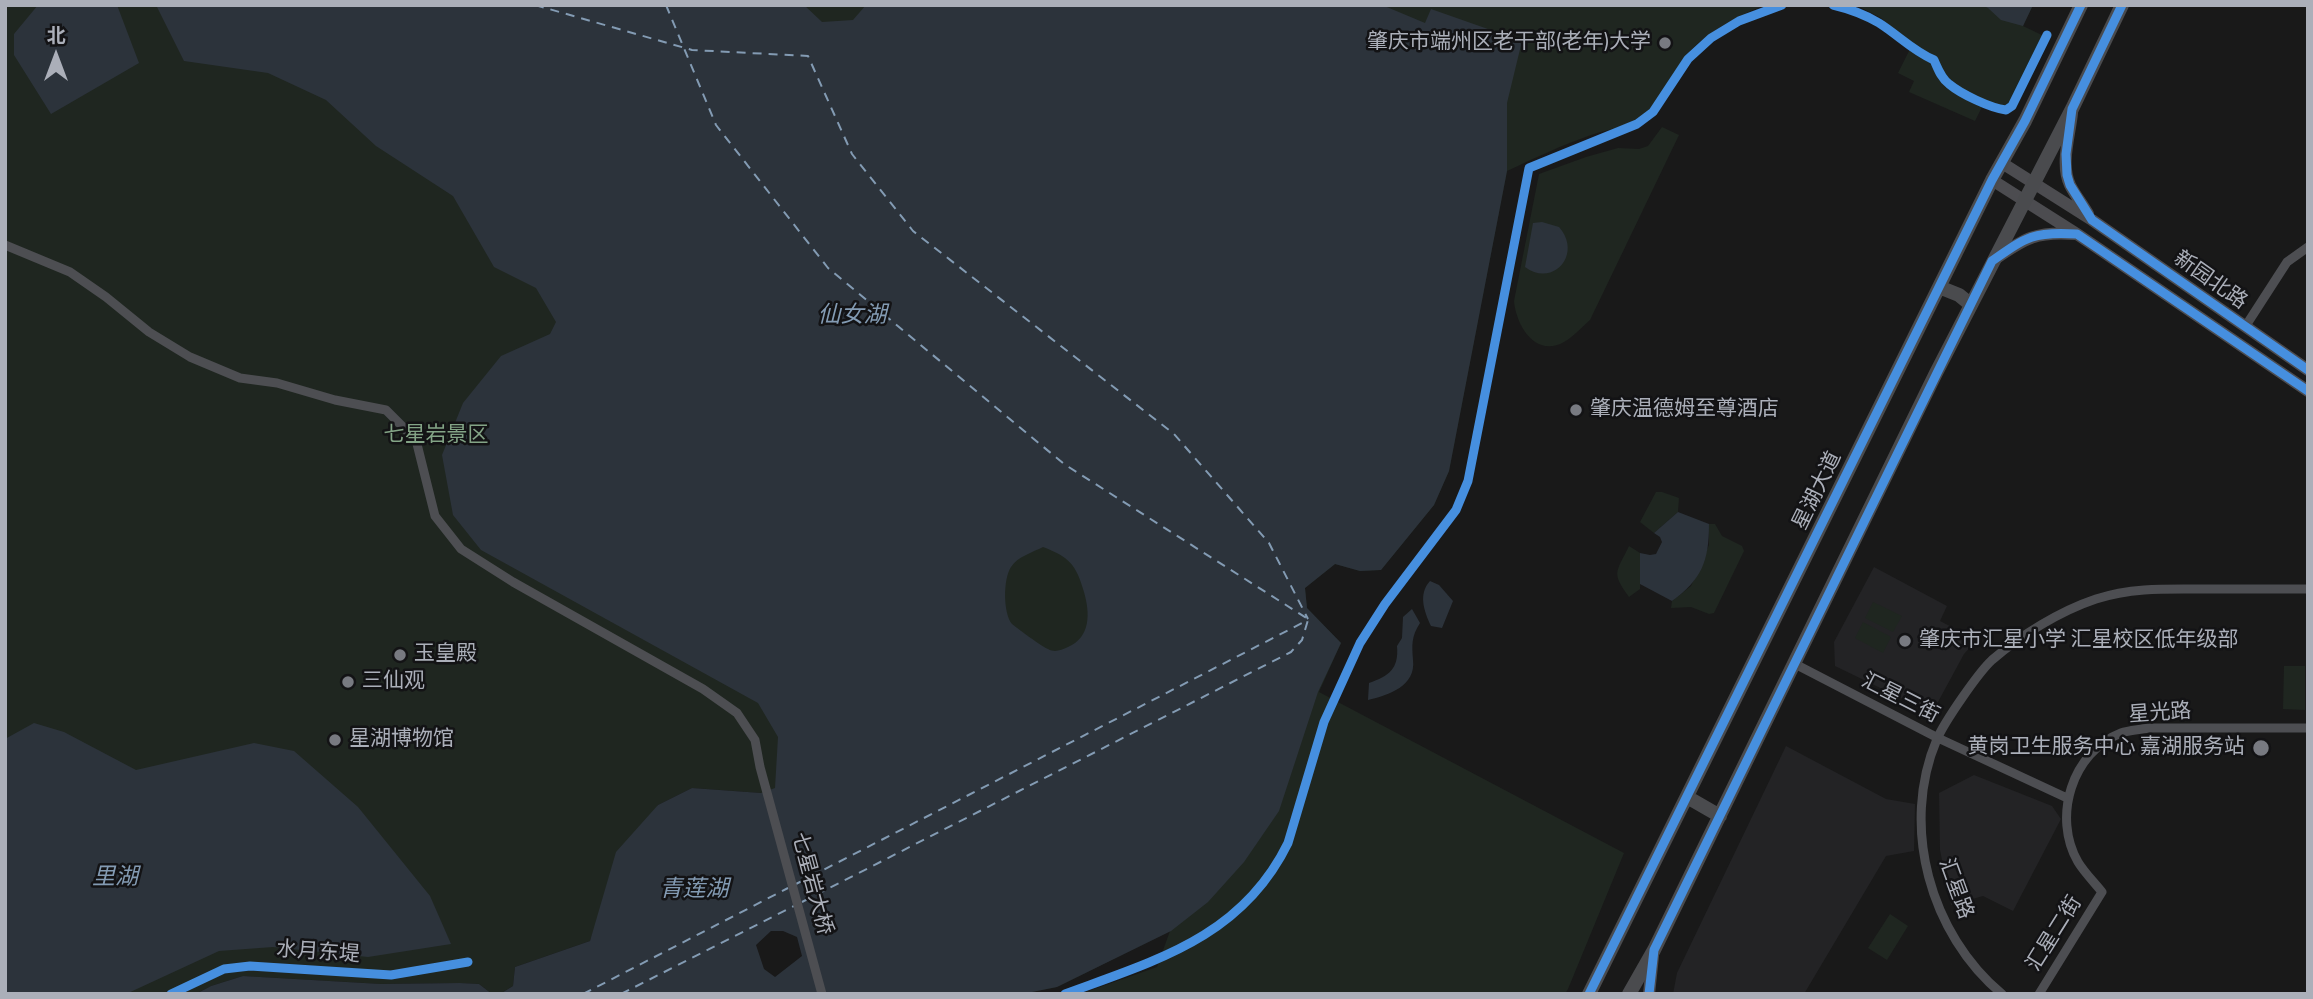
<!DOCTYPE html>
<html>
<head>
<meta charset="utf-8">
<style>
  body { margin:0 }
  #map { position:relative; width:2313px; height:999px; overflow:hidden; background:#191919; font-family:"Titillium Web","Noto Sans SC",sans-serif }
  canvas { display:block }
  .frame { position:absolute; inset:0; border:7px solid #abafb9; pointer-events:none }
  .north { position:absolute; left:21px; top:21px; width:70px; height:70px; -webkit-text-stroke:5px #131315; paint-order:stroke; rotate:0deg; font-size:19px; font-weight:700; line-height:28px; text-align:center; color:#abafb9 }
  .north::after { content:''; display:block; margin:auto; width:24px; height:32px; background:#abafb9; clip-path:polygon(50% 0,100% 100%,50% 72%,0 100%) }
</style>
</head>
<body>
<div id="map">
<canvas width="2313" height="999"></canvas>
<div class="frame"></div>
<div class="north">北</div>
</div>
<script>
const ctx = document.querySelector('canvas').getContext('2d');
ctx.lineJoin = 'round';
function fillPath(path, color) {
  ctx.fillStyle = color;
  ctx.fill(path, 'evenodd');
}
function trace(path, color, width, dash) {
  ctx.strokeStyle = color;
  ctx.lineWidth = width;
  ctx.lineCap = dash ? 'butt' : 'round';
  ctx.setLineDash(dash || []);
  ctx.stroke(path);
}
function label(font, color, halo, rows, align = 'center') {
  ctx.font = font + ' "Titillium Web","Noto Sans SC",sans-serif';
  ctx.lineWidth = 5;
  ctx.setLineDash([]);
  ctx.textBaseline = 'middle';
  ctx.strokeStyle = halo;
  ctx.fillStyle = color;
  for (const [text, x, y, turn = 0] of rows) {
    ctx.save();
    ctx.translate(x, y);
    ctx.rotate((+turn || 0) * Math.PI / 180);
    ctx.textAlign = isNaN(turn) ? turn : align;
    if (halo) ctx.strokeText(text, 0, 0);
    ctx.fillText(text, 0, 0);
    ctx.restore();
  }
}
fillPath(new Path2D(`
  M 1874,567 L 1947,606 L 1940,621 L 1977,640 L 1964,654 L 1932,713 L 1835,666 L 1834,642 Z
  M 1786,746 L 1886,799 L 1915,804 L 1914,851 L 1886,856 L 1804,994 L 1673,994 L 1677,973 Z
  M 1974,775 L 2052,806 L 2061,819 L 2013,911 L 1983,896 L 1951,905 L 1940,850 L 1939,793 Z`), '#232325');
fillPath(new Path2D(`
  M 5,5 L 1765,5 C 1737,16 1699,36 1682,61 C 1670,78 1661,100 1645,114 C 1630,126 1609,129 1591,135 C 1562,145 1535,158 1507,171 L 1449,471 L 1434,505 L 1381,570 L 1360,571 L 1335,564 L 1305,588 L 1307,608 L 1341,643 L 1319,692 L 1624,853 L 1568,989 L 1565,994 L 1080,994 L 1157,967 L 1170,931 L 1057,987 L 1022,994 L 761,793 L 692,788 L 658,805 L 599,916 L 590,941 L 515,967 L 513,986 L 500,994 L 492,994 L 479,984 L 460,983 L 381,984 L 243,976 L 211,986 L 196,994 L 5,994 Z
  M 1856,5 L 2033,5 L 2023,26 L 2044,36 L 2009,104 C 1999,108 1994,105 1985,101 L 1975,121 L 1909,92 L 1914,81 L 1898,73 L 1912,45 L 1881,18 Z
  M 1662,127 L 1679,135 L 1590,320 C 1582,327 1573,337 1564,342 C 1535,358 1516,325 1514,301 L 1539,174 L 1586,157 L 1618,148 L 1639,149 L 1648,146 Z
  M 1656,492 L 1662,492 L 1679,498 L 1678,512 L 1654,533 L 1640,522 Z
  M 1709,524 L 1715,524 L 1722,536 L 1742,546 L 1744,551 L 1714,613 L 1709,614 L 1691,607 L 1671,608 L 1672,601 L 1691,586 L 1709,545 Z
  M 1629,546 L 1640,553 L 1641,557 L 1640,589 L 1629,597 C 1611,572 1616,573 1629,546 Z
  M 1873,602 L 1902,616 L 1893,632 L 1865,618 Z
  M 1863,622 L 1891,637 L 1883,653 L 1855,638 Z
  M 2284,666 L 2305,666 L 2305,710 L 2283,709 Z
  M 1890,914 L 1908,926 L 1887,960 L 1868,948 Z`), '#1f2620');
fillPath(new Path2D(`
  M 38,5 L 117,5 L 139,63 L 51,114 L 14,55 L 14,34 Z
  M 156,5 L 804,5 L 822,22 L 853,20 L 866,5 L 1382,5 L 1425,23 L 1431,9 L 1522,41 L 1507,103 L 1507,171 L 1449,471 L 1434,505 L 1381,570 L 1360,571 L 1335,564 L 1305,588 L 1307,608 L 1341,643 L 1318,692 L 1279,811 L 1244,862 L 1208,902 L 1171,931 L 1057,987 L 1022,994 L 500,994 L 513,986 L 515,967 L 590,941 L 616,852 L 658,805 L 692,788 L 761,793 L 775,788 L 778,737 L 758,703 L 481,550 L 453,515 L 442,455 L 463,403 L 501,356 L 550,334 L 556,322 L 536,288 L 494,267 L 453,196 L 376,146 L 326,100 L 268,73 L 184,61 ZM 1043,547 C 1069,557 1076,564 1084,592 C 1090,613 1091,637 1068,647 C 1061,650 1055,653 1048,649 C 1044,648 1014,626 1012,624 C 1003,613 1003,579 1011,567 C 1017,557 1033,552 1043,547 ZM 771,931 L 783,931 L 797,937 L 802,956 L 775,977 L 764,969 L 756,945 Z
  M 1982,5 L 2033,5 L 2023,26 L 2001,20 L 1988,8 Z
  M 1542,222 L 1559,227 C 1583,254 1553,288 1525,267 L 1533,223 Z
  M 1678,512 L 1709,524 C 1709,561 1702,579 1672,601 L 1640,584 L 1640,553 L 1650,555 L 1656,554 L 1662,542 L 1660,537 L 1654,533 Z
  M 1430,581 L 1439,585 L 1453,601 L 1442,628 L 1431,626 C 1424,611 1418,594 1430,581 Z
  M 1412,609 L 1420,623 C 1411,637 1412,645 1413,660 C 1416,686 1389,695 1368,700 L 1369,683 C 1389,676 1399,669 1397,646 L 1402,638 L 1403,617 Z
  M 34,723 L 64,732 L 136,770 L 254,743 L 294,751 L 358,807 L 430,896 L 451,944 L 368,957 L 273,947 L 219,951 L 126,994 L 5,994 L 5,739 Z
  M 243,976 L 381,984 L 460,983 L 479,984 L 492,994 L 196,994 L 211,986 Z`), '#2c333b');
trace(new Path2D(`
  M 535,5 L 692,50 L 808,56 L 852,154 L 913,231 L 1174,434 L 1269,543 L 1308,619
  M 666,5 L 716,125 L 828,268 L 1064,464 L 1308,619
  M 796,884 L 1308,620
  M 802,902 L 1291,652 L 1302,640 L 1308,620
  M 583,994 L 788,888
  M 621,994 L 794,906`), '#839bb3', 2, [9, 7]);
trace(new Path2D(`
  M 5,245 L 70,272 L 106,297 L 149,332 L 190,357 L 240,378 L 277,383 L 335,400 L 386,410 L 416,440 L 435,516 L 461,549 L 513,582 L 703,689 L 737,713 L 755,740 L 760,767 L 822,994
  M 2245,327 L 2287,262 L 2308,247
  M 1795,664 L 1938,738 L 2067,798
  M 2002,994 C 1930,934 1900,826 1937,739 C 1945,721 1978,673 1992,660 C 2021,635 2060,611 2096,599 C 2133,587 2169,589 2207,589 C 2240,589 2274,589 2308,589
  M 2039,994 L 2102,892 C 2094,882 2084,872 2078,862 C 2052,817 2072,752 2121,733 C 2129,730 2139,730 2148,728 L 2308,728`), '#4d4e52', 9);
trace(new Path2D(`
  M 2072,113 C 2070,135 2060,164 2070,185 C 2075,195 2083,205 2088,214
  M 2002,163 L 2092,220 L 2308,370
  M 1992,180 L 2077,234 L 2308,391
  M 1995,259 C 2025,238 2037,231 2075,234
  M 1649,994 L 1653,956`), '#4c4c50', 12);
trace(new Path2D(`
  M 1939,287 L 1959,295 L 1970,304
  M 1687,797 L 1720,816
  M 1589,994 L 1992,180 L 2025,121 L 2081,5
  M 1629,994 L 1654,950 L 1936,373 L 2072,109 L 2122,5`), '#4a4b4e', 14);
trace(new Path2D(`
  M 1833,5 C 1850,9 1864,14 1879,23 C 1898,35 1913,51 1934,60 C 1938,69 1941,78 1949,84 C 1961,94 1990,108 2006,110 L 2012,106 L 2047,35
  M 2122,5 L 2072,109 L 2066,154 L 2067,175 L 2070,185 L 2092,220 L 2308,370
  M 171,994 L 224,969 L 250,966 L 391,975 L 468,962
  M 1065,994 C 1157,960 1242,937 1288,843 L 1324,722 L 1360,643 L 1385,604 L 1456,510 L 1468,481 L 1529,168 L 1637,124 L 1653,112 L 1688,59 L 1711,38 L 1739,21 L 1782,5
  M 1589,994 L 1992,180 L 2025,121 L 2081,5
  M 1649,994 L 1654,950 L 1992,261 C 2026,237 2034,231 2077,234 L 2308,391`), '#468fdf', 9);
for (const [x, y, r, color] of [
  [1665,43,7,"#787a81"],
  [1576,410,7,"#787a81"],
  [1905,641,7,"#787a81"],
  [400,655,7,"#787a81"],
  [348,682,7,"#787a81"],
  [335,740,7,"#787a81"],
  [2261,748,9,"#787a81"]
]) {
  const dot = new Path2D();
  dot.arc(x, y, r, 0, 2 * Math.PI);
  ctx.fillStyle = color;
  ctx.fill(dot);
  trace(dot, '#131315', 2.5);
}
label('21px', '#abafb9', '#131315', [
  ["肇庆市端州区老干部(老年)大学",1651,43,"right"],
  ["肇庆温德姆至尊酒店",1590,410],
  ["肇庆市汇星小学 汇星校区低年级部",1919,641],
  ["玉皇殿",414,655],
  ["三仙观",362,682],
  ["星湖博物馆",349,740],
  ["黄岗卫生服务中心 嘉湖服务站",2245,748,"right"]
], 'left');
label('21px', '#abafb9', '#131315', [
  ["新园北路",2210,281,35],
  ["星湖大道",1818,491,-64],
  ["汇星三街",1900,699,27],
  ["星光路",2160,714,-4],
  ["七星岩大桥",811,884,75],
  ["汇星路",1955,889,70],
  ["汇星二街",2055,934,-58],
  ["水月东堤",318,953,4]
]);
label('21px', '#83a486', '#131315', [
  ["七星岩景区",436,436]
]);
label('italic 23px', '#839bb3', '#131315', [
  ["仙女湖",852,316],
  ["里湖",115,878],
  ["青莲湖",694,890]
]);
</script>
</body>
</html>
